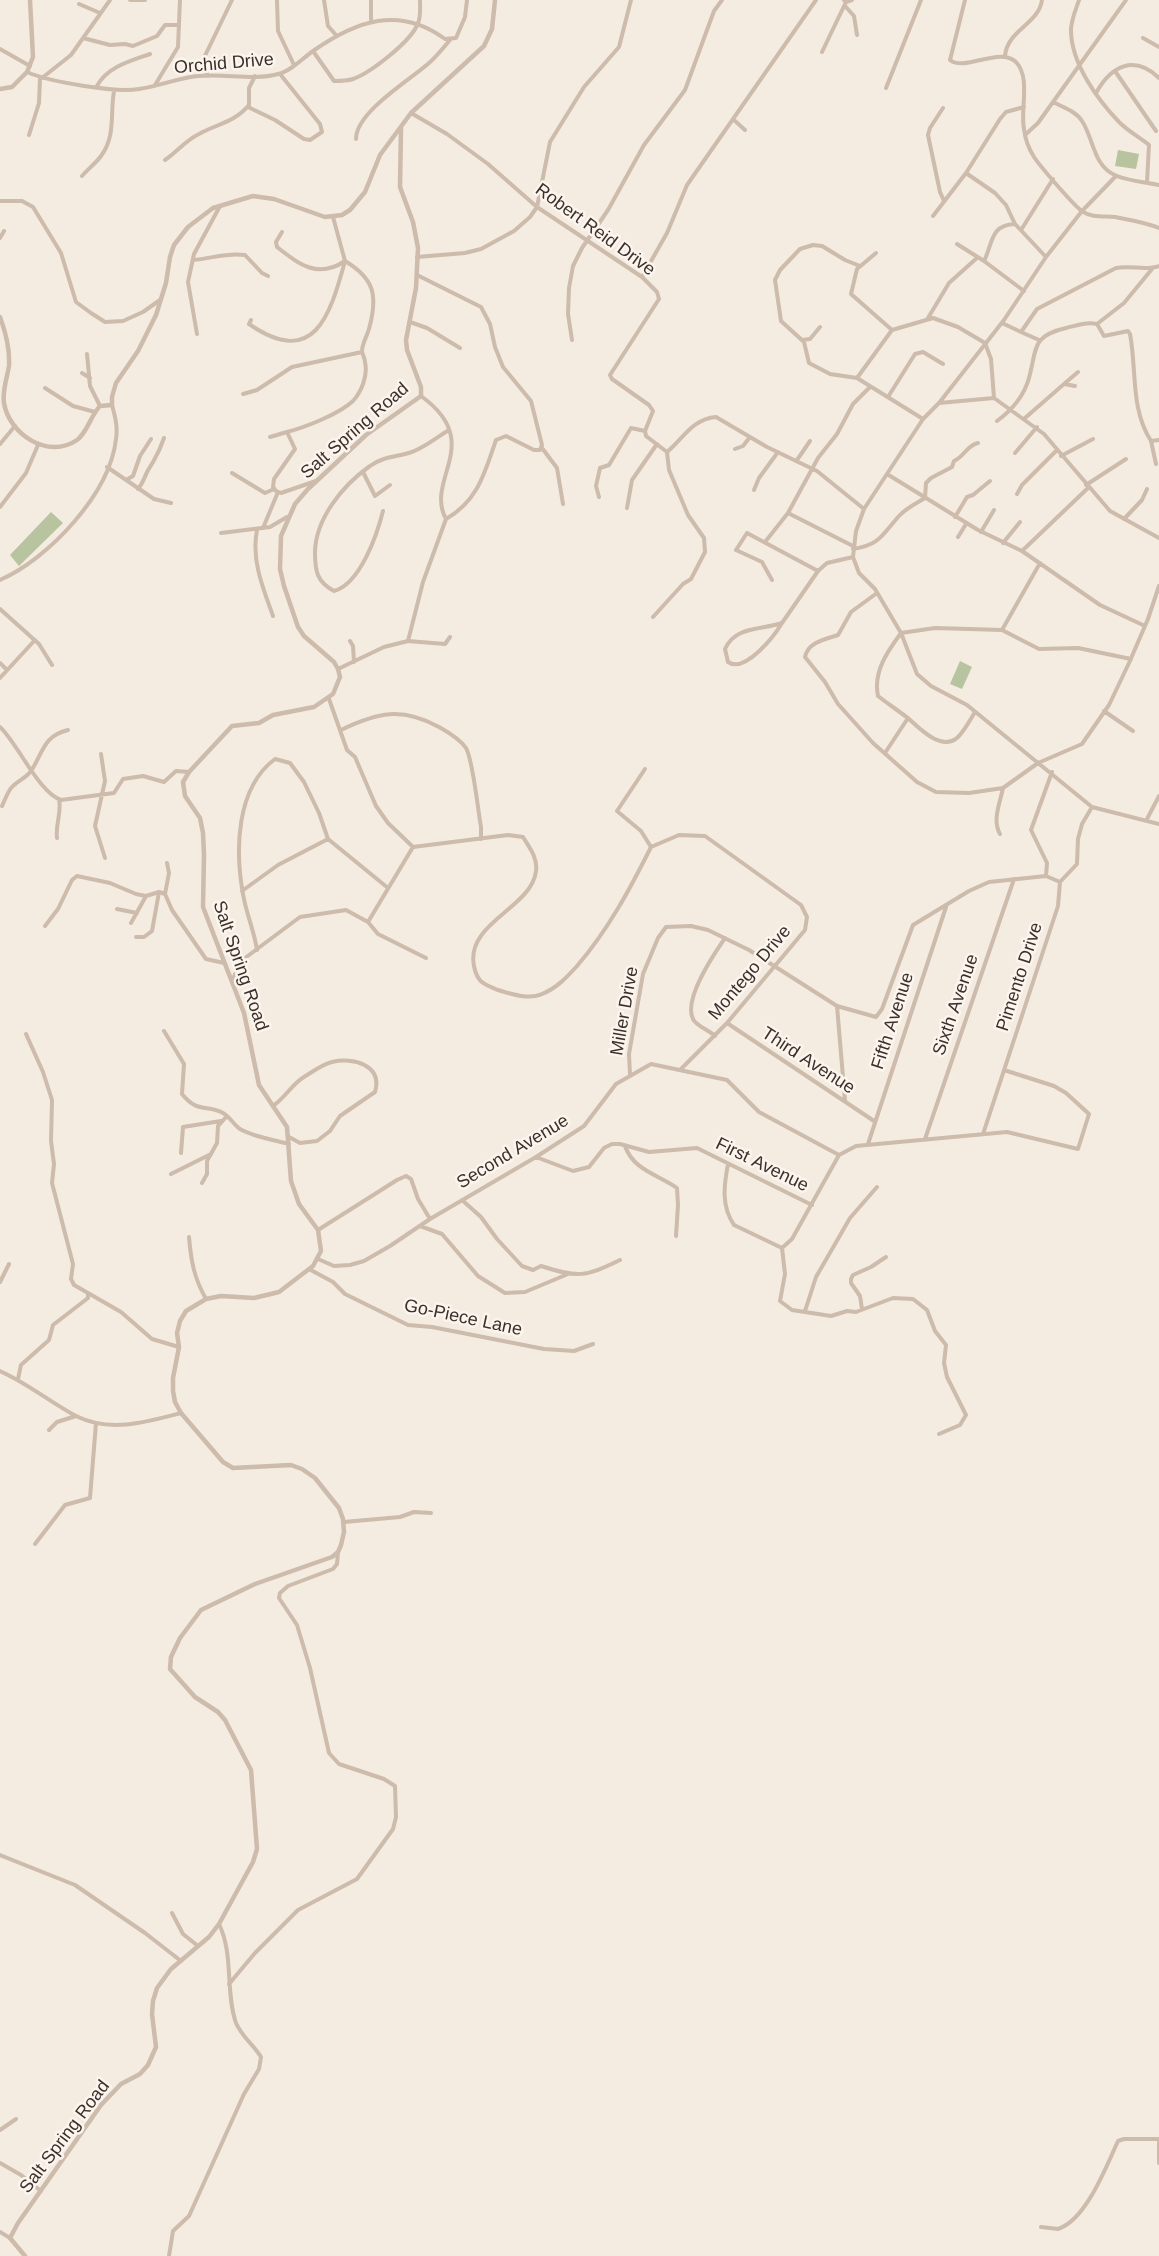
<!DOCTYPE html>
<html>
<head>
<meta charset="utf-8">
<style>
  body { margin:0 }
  canvas { display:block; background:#f4ebe1 }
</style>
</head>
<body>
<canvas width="1159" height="2256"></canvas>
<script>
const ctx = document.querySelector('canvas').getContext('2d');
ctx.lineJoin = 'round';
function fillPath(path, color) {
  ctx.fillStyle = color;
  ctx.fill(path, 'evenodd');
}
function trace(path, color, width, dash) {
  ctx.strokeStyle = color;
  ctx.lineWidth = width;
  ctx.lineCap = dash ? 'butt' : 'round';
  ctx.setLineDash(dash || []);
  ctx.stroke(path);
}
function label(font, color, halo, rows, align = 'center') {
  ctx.font = font + ' Helvetica,sans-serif';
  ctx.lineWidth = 5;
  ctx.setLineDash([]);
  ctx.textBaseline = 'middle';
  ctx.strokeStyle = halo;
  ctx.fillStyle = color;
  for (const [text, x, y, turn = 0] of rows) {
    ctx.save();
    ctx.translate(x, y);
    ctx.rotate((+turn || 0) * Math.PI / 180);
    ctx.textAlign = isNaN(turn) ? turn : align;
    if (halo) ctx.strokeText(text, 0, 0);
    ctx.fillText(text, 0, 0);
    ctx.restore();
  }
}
fillPath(new Path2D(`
  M 1118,150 L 1139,154 L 1136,169 L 1115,166 Z
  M 51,512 L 63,523 L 19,566 L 10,555 Z
  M 960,661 L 972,667 L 962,689 L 950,684 Z`), '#b8c4a0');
trace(new Path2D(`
  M 130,0 L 145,0
  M 277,0 L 278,31 L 294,65
  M 324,0 L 328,26 L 336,35
  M 371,0 L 371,20
  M 844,0 L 846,2 L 852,0
  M 965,0 L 950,60 C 965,72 1000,46 1016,62 C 1031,78 1020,109 1024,129 C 1025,138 1029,149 1034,157 C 1040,166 1074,206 1082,211 C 1091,218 1104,216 1115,217 C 1130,220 1145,222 1159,228
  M 1079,0 C 1076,9 1071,20 1071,30 C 1071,63 1097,99 1119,122 C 1128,131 1139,137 1149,145 L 1147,182
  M 79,4 L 100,13
  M 846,7 L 854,16 L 857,35
  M 83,38 L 110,45 L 125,44 L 133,46 L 157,36 L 165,25 L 179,25
  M 1143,38 L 1159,47
  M 0,49 L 30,66
  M 313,51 L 334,81 C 340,81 347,81 353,79 C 370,73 412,41 418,23 C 421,17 420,7 420,0
  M 822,52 L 846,2
  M 1005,56 C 1007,30 1039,24 1042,0
  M 1115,71 L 1156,131
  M 27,72 C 50,82 115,93 139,89 C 159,86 178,78 198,76 C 225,73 253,81 278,74 C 290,72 303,58 313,51 C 356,21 399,5 445,39 L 456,38 L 465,17 L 467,0
  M 208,76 L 201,64 L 232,0
  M 42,78 L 71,55 L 110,0
  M 155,85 L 178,47 L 180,0
  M 97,86 C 107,67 130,61 150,54
  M 886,88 L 921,0
  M 1096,93 C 1111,66 1134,54 1159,78
  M 1053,102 C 1062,107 1076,111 1082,121 C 1094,139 1093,167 1117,176 C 1129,181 1145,182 1159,185
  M 248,107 L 275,120 L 304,139 L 310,140 L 322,132 L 320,124 L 280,74
  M 943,108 L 930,128 L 928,135 L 940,192 L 944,201
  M 411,113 L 447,134 L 488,164 L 537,207 L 642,277 L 657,292 L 659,299 L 610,375 L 612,379 L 649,405 L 653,411 L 645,431 L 646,436 L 667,452 L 669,470 L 688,515 L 704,538 L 705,552 L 691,579 L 683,584 L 653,617
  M 734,120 L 745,130
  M 29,135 L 39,103 L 40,78
  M 1025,135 L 1038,123 L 1126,0
  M 356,139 C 356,112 410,80 429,63 C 437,56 443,48 450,40
  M 165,160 C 177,152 186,140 199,134 C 217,124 235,122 249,105 L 249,88 L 255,76
  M 966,173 L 995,193 L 1006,205 L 1015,224 L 1046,257
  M 82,176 C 88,169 96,163 101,156 C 116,136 110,113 114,91
  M 1116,176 L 1082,211 L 1046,257 L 1004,320 L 939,403 L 923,419 L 864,509 L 856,531 L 853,557 L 859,573 L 875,589 L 901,633 L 917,674 L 931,686 L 967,705 L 1092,807 L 1159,824
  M 0,201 L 22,201 L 33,207 L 61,253 L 76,302 L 91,313 L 105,322 L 123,321 L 143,312 L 160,300
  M 933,216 L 966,173 L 1000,119 L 1006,112 L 1024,107
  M 1021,230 L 1053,179
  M 0,238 L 4,231
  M 957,244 L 984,261 L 1024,291
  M 876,253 L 857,269 L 851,294 L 892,330
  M 417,257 L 465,253 L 481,249 L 514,231 L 530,217 L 537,207 L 550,142 L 584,87 L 619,47 L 631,0
  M 193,260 C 211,259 226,252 245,255 L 262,273 L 268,276
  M 984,261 C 993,243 990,225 1015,224
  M 860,266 L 845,260 L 822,246 L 813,245 L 800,249 L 780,270 L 775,280 L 781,321 L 804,342 L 809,363 L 830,374 L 857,378 L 923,419
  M 417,275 L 481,307 L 490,324 L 495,347 L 503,367 L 531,401 L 542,445 L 540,450 L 534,450 L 506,436 L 496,440 C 485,472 478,501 446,519
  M 642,277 L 667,233 L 687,185 L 816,0
  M 928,318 L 949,283 L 978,257
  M 251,320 L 249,324 C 314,369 330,316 345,261 C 318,279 300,265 277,247 L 276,242 L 282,232
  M 410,322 L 427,328 L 460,348
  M 1002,323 L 1021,332 L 1037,309 L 1116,268 C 1130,265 1146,271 1159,266
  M 1097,324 L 1124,303 L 1152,269
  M 1021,332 L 1039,340
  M 197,334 L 188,282 L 194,254 L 220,206
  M 572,340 L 568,314 L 569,288 L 573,266 L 582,248 L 608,210 L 644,145 L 685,90 L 714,11 L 722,0
  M 802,340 L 810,339 L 820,327
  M 87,354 L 90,386 L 100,406
  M 82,373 L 90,378
  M 857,378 L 892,330 L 933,318 L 958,327 L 985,343 L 991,359 L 994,398
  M 1064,384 L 1078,372
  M 45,388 L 73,406 L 95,412
  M 243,394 L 257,390 L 292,367 L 362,352
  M 888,397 L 915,354 L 923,352 L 943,364
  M 939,403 L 994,398 L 1044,434 L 1110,511 L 1159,538
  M 1025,418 L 1064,384 L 1075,386
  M 997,421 C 1012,410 1024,396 1029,378 C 1037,349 1031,336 1066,328 C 1077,325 1086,322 1097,324 L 1104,336 L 1128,331 L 1130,334 C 1137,370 1130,408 1151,441 L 1159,440
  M 270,437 L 287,432
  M 1151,441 L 1156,464
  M 0,444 L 15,426
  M 542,448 L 557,468 L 563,504
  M 735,449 L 743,446 L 750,437
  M 667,452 C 683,439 692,419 716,417 L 767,447 L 817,471 L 864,509
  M 1015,453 L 1037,427
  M 1061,456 L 1093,439
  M 797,460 L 810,441
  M 107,467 L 154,499 L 171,503
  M 363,472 L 375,496 L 390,485
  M 232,473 L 265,493 L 274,489
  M 887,474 L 978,530 L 1022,551 L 1100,605 L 1145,626
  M 126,480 L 133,476 L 140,456 L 151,439
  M 316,481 L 281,493 L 276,491 L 273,487 L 274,479 L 295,449 L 287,432 C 306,427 339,414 353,401 C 362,391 368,375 365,362 C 365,358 362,354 362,351 C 362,344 367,336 369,329 C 378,296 375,279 345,261 L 333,217
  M 1086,485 L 1126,459
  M 138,489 C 144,482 145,474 150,467 C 157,455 159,453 164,438
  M 754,490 L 759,478 L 778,452
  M 1017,494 L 1022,485 L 1057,450
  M 599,497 L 596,486 L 600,468 L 609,465 L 631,428 L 645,431
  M 0,507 L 26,473 L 38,445
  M 627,508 L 632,480 L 657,444
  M 383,511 C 377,535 360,584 334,591 C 317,582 315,571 315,553 C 315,519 343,485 370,466 C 382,457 395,457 409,453 C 423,449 437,437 449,430
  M 788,513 L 853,546
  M 955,517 L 967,497 L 973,495 L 990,481
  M 1124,519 L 1142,500 L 1147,489
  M 263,528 L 278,492
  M 257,530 C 251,560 263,588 273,616
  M 981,532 L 994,510
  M 221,533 L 270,527 L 287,517
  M 958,537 L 966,524
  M 765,542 L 788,513 L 818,458 L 837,434 L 853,404 L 870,387
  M 1003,543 L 1020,522
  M 853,549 C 880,545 882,535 899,516 C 906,508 917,503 925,498 L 926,483 L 931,478 L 952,467 L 954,461 C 964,457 967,445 978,443
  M 1022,551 L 1088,488
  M 0,580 C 48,559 110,494 116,439 C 118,427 115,416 112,405
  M 772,580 L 762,562 L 736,550 L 747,533 L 818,571
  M 877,593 L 851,612 L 838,635 C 826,639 808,642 805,657 L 825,682 L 838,704 L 873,743 L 917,782 L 936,792 L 969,793 L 1003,788 L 1038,763 L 1082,744 L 1109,705 L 1129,663 L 1148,619 L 1159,586
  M 0,609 L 39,644 L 52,665
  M 782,623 C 775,635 745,674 728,662 L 725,649 C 735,626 761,630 782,623 L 818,571 L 827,563 L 853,557
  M 1002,630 L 1039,649 L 1078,648 L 1131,659
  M 350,641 L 353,646 L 354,662
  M 408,641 L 445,644 L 450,637
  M 0,663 L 7,670
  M 338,669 L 384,647 L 408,641 L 423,582 L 446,519 C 424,479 486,443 421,396
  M 0,678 L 35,640
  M 329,699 L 347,750 L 355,757 L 376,806 L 388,823 L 413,847
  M 1104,711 L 1133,731
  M 975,712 C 970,720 965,730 958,737 C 942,752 920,729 909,719 C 899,711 888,704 878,696 C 873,672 887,652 901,633 L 935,628 L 1002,630 L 1040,563
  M 0,727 C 18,744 39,793 61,800 L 114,793 L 123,779 L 143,776 L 164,782 L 176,771 L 189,772
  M 341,730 C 378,712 402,707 439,727 C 448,732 460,739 466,748 C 473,760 478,811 481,827 L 481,839
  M 885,753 L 908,718
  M 101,754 L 105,781 L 95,826 L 105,858
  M 645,769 L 617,811 L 641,831 L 651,847 L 679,835 L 705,836 L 801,905 L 807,917 L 805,930 L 727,1023 L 681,1069
  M 2,806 C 5,800 8,790 13,786 C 19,780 26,778 31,771 C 43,753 43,736 68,730
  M 1147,819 L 1159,796
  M 1000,834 C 992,820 1000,803 1003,788
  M 57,838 C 55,825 62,813 59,799
  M 413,847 L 508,835 L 523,837 C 529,847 538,858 536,871 C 532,908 465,923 474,966 C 477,982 483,984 498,990 C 511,994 529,1000 542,994 C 557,988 567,977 577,966 C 608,930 630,889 651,847
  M 1046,876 L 1047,863 L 1031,830 L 1052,772
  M 1060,882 L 1077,864 L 1078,839 L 1082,824 L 1092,807
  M 242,891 L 278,865 L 328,839
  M 165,894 L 169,873 L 167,863
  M 117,909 L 137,913
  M 368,922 L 378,934 L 426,958
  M 131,923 L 146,896
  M 45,926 L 58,909 L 72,880 L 77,876 L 110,883 L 136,894 L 146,896 L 159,892 L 165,894 L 172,910 L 206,959 L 224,963
  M 136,937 L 144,937 L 152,931 L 159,892
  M 257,950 C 254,930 246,913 243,894 C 235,850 236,788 275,759 L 290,763 L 304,782 L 319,813 L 328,839 L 388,888
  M 232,981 L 241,961 L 300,917 L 346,910 L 368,922 L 413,847
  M 837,1006 L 845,1101
  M 727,1023 L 874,1121
  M 164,1031 L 184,1064 L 182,1094 C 198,1114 207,1104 223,1113 C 230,1117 234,1125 240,1129 C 254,1137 274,1140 289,1144
  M 715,1036 C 709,1030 696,1026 693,1019 C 683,999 714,954 725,938
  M 630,1075 L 629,1054 L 643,974 L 658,938 L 666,927 L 691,926 L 708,930 L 749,950 L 837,1006 L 876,1017 L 882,1009 L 913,925 L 969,891 L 989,882 L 1046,876 L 1060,882
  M 273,1106 C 285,1098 292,1084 304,1077 C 312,1072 323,1064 332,1062 C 353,1057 383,1065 375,1092 L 340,1116 L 330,1131 L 317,1141 L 300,1143 L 289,1137
  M 983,1134 L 1058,906 L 1060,882
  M 925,1139 L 1014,879
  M 868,1144 L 946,907
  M 625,1146 C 633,1170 659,1175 677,1188 L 678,1205 L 676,1236
  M 181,1153 L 183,1127 L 221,1121
  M 536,1157 L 573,1171 L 589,1167 L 604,1148 L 612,1144 L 620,1144 L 649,1152 L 697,1148 L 812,1205
  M 728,1164 C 724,1185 721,1206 734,1225 L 782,1248 L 792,1239 L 839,1155 L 856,1146 L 1007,1132 L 1078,1149 L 1089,1114 L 1066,1093 L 1054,1086 L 1004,1070
  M 171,1174 L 211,1154
  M 202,1183 L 207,1174 L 207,1161 L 217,1143 L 218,1126 L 227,1116
  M 462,1200 L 481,1217 L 497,1239 L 522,1266 L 533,1270 L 541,1266 C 578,1278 585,1277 620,1260
  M 420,1226 L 442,1234 L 478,1276 L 505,1293 L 525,1292 L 568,1274
  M 318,1230 L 397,1180 L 406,1176 L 411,1179 L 418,1199 L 430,1219
  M 189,1237 C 191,1261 194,1278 206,1299
  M 782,1248 L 785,1274 L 780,1301 L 792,1310 L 831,1316 L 847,1311 L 856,1312 L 893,1298 L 913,1299 L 927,1310 L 935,1331 L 946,1345 L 944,1363 L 947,1377 L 966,1415 L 960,1425 L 939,1434
  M 318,1259 L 334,1266 L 350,1265 L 364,1261 L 390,1246 L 430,1219 L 536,1157 L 584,1126 L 616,1084 L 651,1064 L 727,1080 L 759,1112 L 839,1155
  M 309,1269 L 333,1282 L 345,1294 L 408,1325 L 432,1327 L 544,1349 L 574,1351 L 593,1344
  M 0,1282 L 9,1264
  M 88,1293 L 121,1312 L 152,1339 L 179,1347
  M 862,1309 L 860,1296 L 851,1283 L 851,1279 L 853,1275 L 871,1267 L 886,1257
  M 805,1311 L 816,1277 L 850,1218 L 877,1187
  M 0,1371 C 27,1383 50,1402 76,1416 C 110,1433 147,1422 181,1413
  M 18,1379 L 21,1365 L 49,1340 L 53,1325 L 88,1298 L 88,1293 L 74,1285 L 71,1279 L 73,1264 L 52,1183 L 54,1164 L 51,1141 L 52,1100 L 43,1072 L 26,1034
  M 49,1430 L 57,1422 L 76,1416
  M 344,1522 L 400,1517 L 414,1512 L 431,1513
  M 35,1544 L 65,1505 L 90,1498 L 96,1423
  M 0,1855 L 75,1885 L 145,1933 L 181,1961
  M 172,1913 L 183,1934 L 198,1946
  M 229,1984 L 255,1953 L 298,1910 L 357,1879 L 393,1829 L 396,1817 L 395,1786 L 384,1779 L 339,1764 L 329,1753 L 310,1668 L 297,1625 L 279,1598 L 280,1593 L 288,1586 L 333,1569 L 337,1564 L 338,1552
  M 0,2130 L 16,2119
  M 1159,2140 L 1159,2163
  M 0,2163 L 21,2175 L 41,2191
  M 1041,2227 L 1058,2229 C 1086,2220 1106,2167 1118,2141 L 1124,2139 L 1159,2139
  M 0,2232 L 10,2238
  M 169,2256 L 173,2231 L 189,2216 L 244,2094 L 259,2069 L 261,2057 C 253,2044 242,2037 236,2023 C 225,1991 234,1955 219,1924`), '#cdbbac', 4);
trace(new Path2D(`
  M 0,89 L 12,87 L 27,72 L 33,57 L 30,0
  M 0,317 C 6,333 10,349 9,366 C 7,378 2,392 4,403 C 9,434 48,460 77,440 C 87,433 91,415 100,406 L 112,405 L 112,397 L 116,383 L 138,351 L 156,315 L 166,283 L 170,257 L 174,245 L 188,227 L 213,208 L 253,196 L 274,199 L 325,217 L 342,215 L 350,210 L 365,192 L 380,155 L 411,113 L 484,46 L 492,29 L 495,0
  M 25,2256 L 10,2238 L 18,2223 L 101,2105 L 121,2084 L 140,2074 L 148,2065 L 156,2047 L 152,2014 L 153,2001 L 157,1988 L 171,1969 L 209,1937 L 219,1924 L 253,1862 L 257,1849 L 251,1770 L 225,1720 L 218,1712 L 195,1697 L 170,1669 L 171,1657 L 180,1638 L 201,1610 L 255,1584 L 332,1557 L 338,1552 L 341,1545 L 344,1532 L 343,1519 L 339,1508 L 315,1478 L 302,1469 L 291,1465 L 233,1468 L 223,1462 L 181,1413 L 175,1402 L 173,1391 L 173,1378 L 179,1347 L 177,1333 L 180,1321 L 186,1311 L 206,1299 L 221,1296 L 254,1298 L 279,1292 L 313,1266 L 321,1251 L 318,1230 L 299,1204 L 291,1181 L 287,1127 L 259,1085 L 244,1013 L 203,907 L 204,855 L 203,833 L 200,818 L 185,796 L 183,782 L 189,772 L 232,726 L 259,723 L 273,715 L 314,707 L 333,694 L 340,677 L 338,669 L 334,662 L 304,636 L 298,627 L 284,586 L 280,569 L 281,536 L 295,504 L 308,489 L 366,435 L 421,396 L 421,387 L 407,350 L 406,340 L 416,288 L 418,248 L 413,222 L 400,187 L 401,128`), '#cdbbac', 4.5);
label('18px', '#3b302b', '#fbf5ee', [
  ["Orchid Drive",224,64,-5],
  ["Robert Reid Drive",595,230,36],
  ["Salt Spring Road",355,431,-41],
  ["Salt Spring Road",240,966,71],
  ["Montego Drive",750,973,-50],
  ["Pimento Drive",1020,977,-72],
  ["Sixth Avenue",956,1005,-71],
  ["Miller Drive",625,1011,-80],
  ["Fifth Avenue",893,1021,-72],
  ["Third Avenue",808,1061,33],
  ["Second Avenue",513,1152,-31],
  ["First Avenue",762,1165,26],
  ["Go-Piece Lane",463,1318,12],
  ["Salt Spring Road",65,2137,-53]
]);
</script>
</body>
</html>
